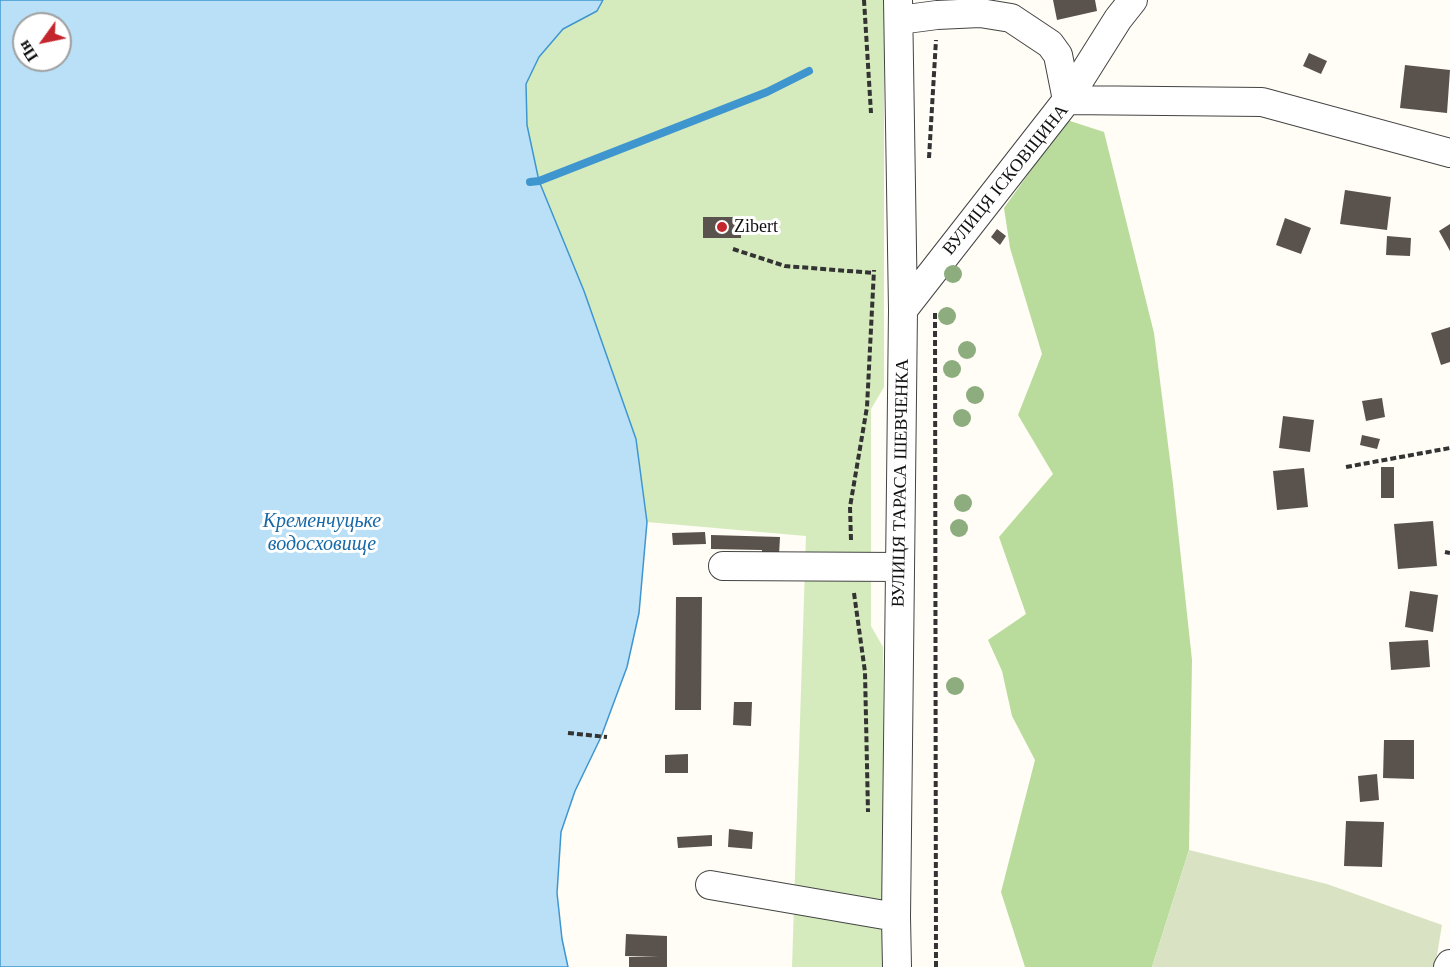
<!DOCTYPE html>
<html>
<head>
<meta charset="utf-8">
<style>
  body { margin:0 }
  #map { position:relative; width:1450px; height:967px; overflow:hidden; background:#fffdf5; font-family:Georgia,serif }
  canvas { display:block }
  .north { position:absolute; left:12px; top:12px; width:60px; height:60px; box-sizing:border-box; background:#fff; border:2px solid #a0a0a0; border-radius:50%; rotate:237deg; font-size:16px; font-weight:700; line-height:24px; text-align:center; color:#111 }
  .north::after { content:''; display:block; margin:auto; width:21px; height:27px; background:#c4262e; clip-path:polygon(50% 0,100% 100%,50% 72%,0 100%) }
</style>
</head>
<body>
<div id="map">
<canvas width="1450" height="967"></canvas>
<div class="north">Пн</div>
</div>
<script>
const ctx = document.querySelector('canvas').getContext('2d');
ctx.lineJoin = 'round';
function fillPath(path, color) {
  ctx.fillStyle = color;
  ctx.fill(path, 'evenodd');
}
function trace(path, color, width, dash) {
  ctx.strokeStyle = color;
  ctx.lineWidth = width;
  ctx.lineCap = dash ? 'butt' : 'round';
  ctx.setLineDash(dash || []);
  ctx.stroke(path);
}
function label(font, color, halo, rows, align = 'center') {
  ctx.font = font + ' Georgia,serif';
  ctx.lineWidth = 6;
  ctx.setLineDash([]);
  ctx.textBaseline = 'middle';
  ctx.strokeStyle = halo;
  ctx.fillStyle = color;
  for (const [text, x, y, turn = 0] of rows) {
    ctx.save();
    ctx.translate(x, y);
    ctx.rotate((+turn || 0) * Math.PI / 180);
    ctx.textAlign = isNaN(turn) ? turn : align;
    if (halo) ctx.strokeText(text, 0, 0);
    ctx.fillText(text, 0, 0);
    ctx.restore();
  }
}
fillPath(new Path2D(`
  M 603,0 L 884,0 L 884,387 L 871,409 L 871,626 L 883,647 L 884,967 L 792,967 L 806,536 L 647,522 L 636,439 L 584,291 L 539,181 L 527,125 L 526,84 L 539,57 L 563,29 L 597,11 Z`), '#d5ebbd');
fillPath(new Path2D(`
  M 1067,120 L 1104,132 L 1154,333 L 1173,484 L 1192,660 L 1189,850 L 1152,967 L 1025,967 L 1001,892 L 1035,760 L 1012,716 L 1002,671 L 988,640 L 1026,614 L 999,537 L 1053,474 L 1018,415 L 1042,354 L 1010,248 L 1004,208 Z`), '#b9dc9c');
fillPath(new Path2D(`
  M 1189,850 L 1327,884 L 1442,925 L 1435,967 L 1152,967 Z`), '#d9e3c4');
const water = new Path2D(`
  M 0,0 L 603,0 L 597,11 L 563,29 L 539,57 L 526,84 L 527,125 L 539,181 L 584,291 L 636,439 L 647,522 L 639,613 L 627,667 L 601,737 L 575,791 L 561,832 L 557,893 L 562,939 L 568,967 L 0,967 ZM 24,24 L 60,24 L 60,60 L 24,60 Z`);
fillPath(water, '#b9e0f7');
trace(water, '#3f96cf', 1.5);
trace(new Path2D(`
  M 530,182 L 539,181 L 767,92 L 809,71`), '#3f96cf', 8);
fillPath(new Path2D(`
  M 1053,0 L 1095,0 L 1097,11 L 1057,20 Z
  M 1309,53 L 1327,61 L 1321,74 L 1303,66 Z
  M 1405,65 L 1450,70 L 1447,113 L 1400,108 Z
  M 1345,190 L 1391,197 L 1387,230 L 1340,224 Z
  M 703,217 L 741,217 L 741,238 L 703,238 Z
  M 1285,218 L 1311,228 L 1301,254 L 1276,245 Z
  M 1450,224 L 1450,251 L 1439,231 Z
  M 997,229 L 1006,236 L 1000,245 L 991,237 Z
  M 1387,236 L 1411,238 L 1410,256 L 1386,255 Z
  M 1450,327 L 1450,362 L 1441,365 L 1431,333 Z
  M 1382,398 L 1385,417 L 1366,421 L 1362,401 Z
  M 1283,416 L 1314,420 L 1310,452 L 1279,448 Z
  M 1362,435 L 1380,439 L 1377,449 L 1360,445 Z
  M 1381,467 L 1394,467 L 1394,498 L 1381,498 Z
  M 1304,468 L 1308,507 L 1277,510 L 1273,471 Z
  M 1433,521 L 1437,566 L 1398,569 L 1394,524 Z
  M 705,532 L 706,544 L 673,545 L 672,533 Z
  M 711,535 L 780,537 L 779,555 L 762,554 L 762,550 L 711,549 Z
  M 1410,591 L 1438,595 L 1433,632 L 1405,627 Z
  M 676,597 L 702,597 L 701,710 L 675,710 Z
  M 1428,640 L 1430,667 L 1391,670 L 1389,642 Z
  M 734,702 L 752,702 L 751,726 L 733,725 Z
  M 1384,740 L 1414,740 L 1414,779 L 1383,778 Z
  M 688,754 L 688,773 L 665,773 L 665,755 Z
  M 1377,774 L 1379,800 L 1360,802 L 1358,776 Z
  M 1346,821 L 1384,822 L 1382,867 L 1344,866 Z
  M 729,829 L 753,832 L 752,849 L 728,847 Z
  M 712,835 L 712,846 L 678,848 L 677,837 Z
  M 626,934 L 667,936 L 667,967 L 629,967 L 629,957 L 659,957 L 625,956 Z`), '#5a524d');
const minor = new Path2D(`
  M 899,20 L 937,15 L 980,13 L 1011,18 L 1050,44 L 1058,55 L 1067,100
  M 1067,100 L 1262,102 L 1450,153
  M 903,310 L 1067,100 L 1118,19 L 1133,0
  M 723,566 L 900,567
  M 710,885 L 896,917
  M 897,967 L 896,917 L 903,310 L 898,0
  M 1448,967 L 1450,964`);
trace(minor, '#444', 30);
trace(new Path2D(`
  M 864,0 L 871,113
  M 929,158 L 936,40
  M 733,249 L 785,266 L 874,273
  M 935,313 L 936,967
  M 1346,467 L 1450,448
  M 851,540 L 850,507 L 867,407 L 874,270
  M 1445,552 L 1450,553
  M 854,593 L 865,672 L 868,812
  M 568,733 L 607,737`), '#333', 4, [6, 3]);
trace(minor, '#fff', 28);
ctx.fillStyle = '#8dad7f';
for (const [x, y] of [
  [953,274],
  [947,316],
  [967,350],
  [952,369],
  [975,395],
  [962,418],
  [963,503],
  [959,528],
  [955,686]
]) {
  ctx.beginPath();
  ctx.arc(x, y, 9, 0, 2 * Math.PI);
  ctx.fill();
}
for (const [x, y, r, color] of [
  [722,227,6,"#c4262e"]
]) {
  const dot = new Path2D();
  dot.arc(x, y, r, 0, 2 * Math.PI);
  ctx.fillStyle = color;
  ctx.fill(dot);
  trace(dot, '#fff', 2);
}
label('18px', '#111', '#fff', [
  ["ВУЛИЦЯ ІСКОВЩИНА",1006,180,-51],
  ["ВУЛИЦЯ ТАРАСА ШЕВЧЕНКА",901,483,-89]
]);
label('18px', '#111', '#fff', [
  ["Zibert",734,227]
], 'left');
label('italic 20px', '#1768a6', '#fff', [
  ["Кременчуцьке",322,522],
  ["водосховище",322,545]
]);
</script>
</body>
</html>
